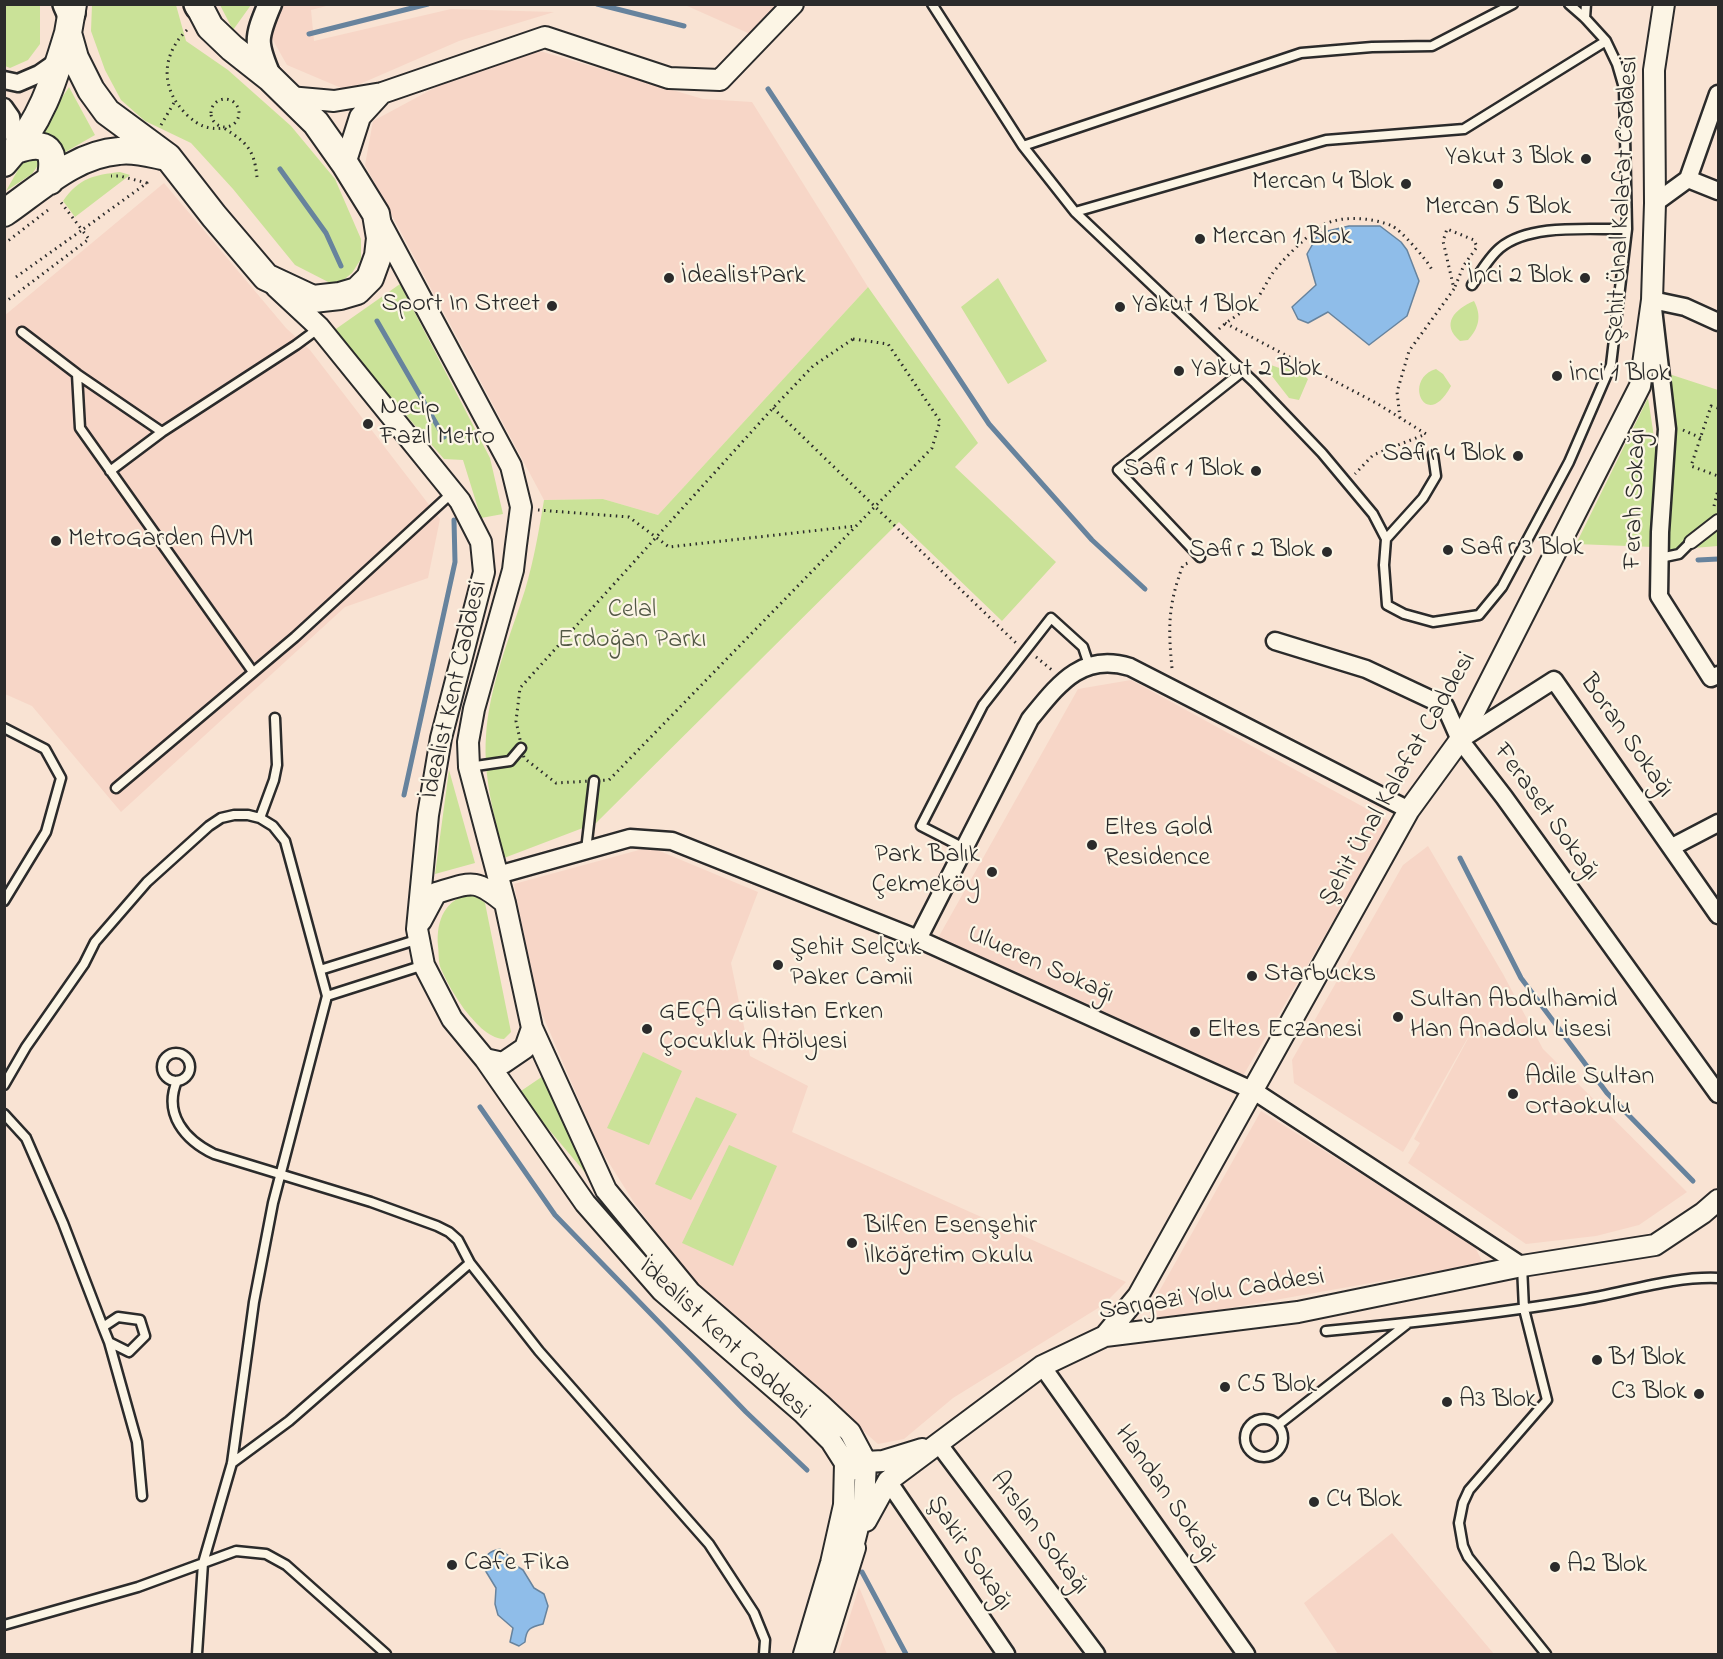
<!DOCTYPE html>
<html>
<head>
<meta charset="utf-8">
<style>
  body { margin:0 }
  #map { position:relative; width:1723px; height:1659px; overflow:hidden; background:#f9e3d3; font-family:"Indie Flower",sans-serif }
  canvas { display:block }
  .frame { position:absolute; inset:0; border:6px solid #2b2b2b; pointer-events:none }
</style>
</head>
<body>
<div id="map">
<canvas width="1723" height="1659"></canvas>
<div class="frame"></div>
</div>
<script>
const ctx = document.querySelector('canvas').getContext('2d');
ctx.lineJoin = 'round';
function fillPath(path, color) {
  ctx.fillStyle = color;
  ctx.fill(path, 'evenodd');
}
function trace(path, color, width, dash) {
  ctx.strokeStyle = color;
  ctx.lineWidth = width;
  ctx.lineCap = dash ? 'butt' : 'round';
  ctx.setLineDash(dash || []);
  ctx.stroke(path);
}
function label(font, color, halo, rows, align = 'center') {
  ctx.font = font + ' "Indie Flower",sans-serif';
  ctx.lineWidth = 4.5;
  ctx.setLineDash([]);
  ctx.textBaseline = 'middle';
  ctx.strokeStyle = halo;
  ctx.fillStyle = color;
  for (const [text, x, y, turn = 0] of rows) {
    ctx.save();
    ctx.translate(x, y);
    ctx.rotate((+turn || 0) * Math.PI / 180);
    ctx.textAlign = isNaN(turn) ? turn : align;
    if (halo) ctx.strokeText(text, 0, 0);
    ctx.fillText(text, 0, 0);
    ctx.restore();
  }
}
fillPath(new Path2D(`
  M 280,5 L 330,5 L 311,10 L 314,41 L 451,9 L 554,12 L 459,41 L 346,90 L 287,65 L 270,35 Z
  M 685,5 L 782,5 L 757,37 Z
  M 516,44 L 703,99 L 752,102 L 868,287 L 658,515 L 603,499 L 544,500 L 365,165 L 373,121 Z
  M 164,183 L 286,328 L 310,350 L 440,519 L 428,578 L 345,607 L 121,812 L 32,706 L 5,694 L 4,316 Z
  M 1131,680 L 1391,822 L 1233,1093 L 938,938 L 1078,689 Z
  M 1428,846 L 1503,974 L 1543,1049 L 1687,1192 L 1639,1225 L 1596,1236 L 1526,1244 L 1408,1163 L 1420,1143 L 1414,1139 L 1479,1018 L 1403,1152 L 1294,1083 L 1292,1060 L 1403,865 Z
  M 650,847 L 758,892 L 731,963 L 750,1056 L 808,1086 L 792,1132 L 1126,1282 L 1103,1305 L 953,1398 L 904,1439 L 878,1444 L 697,1285 L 635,1204 L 599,1147 L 537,1002 L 514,884 Z
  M 1261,1111 L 1474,1245 L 1483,1263 L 1157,1321 L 1148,1311 Z
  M 1392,1533 L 1494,1654 L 1338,1654 L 1304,1603 Z
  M 859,1587 L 887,1654 L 838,1654 Z`), '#f7d6c7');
fillPath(new Path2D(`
  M 4,5 L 40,5 L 40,44 L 28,60 L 10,68 L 5,66 Z
  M 92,5 L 176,5 L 186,41 L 228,70 L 291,126 L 335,179 L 361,239 L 361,259 L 352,273 L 336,286 L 295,265 L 233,189 L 191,143 L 145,121 L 121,100 L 105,70 L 91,31 Z
  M 220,5 L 220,4 L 251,5 L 233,30 Z
  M 69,87 L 95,135 L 62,154 L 54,139 L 39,133 Z
  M 27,154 L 37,156 L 41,161 L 32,174 L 6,191 Z
  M 120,172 L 130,175 L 75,217 L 63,201 C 79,178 94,175 120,172 Z
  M 998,278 L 1047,361 L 1008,384 L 961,307 Z
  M 400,284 L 490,458 L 503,514 L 481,518 L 463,460 L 444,459 L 333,331 Z
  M 868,287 L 978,443 L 955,467 L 1056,562 L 1002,621 L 899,522 L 596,823 L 504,858 C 495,818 483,778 486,736 C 489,686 510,637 525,590 C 534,560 539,530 544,500 L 603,499 L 658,515 Z
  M 1474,301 C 1482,316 1479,328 1468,340 L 1460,341 C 1440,324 1455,309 1474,301 Z
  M 1271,365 L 1282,369 L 1294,367 L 1308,379 L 1299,400 L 1289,398 L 1268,371 Z
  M 1436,369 L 1443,374 L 1451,386 C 1426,433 1402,379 1436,369 Z
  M 1669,374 L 1718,390 L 1718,546 L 1668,550 Z
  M 1648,398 L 1656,450 L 1653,547 L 1576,544 Z
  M 449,770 L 475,863 L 435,874 Z
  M 472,893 L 485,903 L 511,1032 L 504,1039 C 487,1038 474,1021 464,1009 C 455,996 447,983 441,969 C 438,962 439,953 438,946 C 436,920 445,899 472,893 Z
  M 643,1052 L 682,1071 L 649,1145 L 607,1128 Z
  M 543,1076 L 588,1176 L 518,1093 Z
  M 696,1097 L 737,1114 L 691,1200 L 655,1184 Z
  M 729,1145 L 777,1166 L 733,1266 L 682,1243 Z`), '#cae298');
const water = new Path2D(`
  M 1349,226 L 1380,226 L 1401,242 L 1407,250 L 1419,281 L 1407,316 L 1369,345 L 1328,312 L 1308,323 L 1298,319 L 1292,307 L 1316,285 L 1307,254 L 1319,233 Z
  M 500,1549 L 509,1556 L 512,1563 L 523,1570 L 534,1588 L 544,1594 L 548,1606 L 543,1624 C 530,1627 526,1629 525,1642 L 519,1646 L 510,1642 L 513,1628 L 498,1615 L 495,1604 L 496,1588 L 482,1565 C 486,1555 489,1551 500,1549 Z`);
fillPath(water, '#8fbde9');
trace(water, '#67839d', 1.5);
trace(new Path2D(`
  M 597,4 L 684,26
  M 309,34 L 428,4
  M 768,89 L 989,424 L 1092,540 L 1145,589
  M 280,169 L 326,233 L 341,266
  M 377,321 L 444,437
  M 1698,560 L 1718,559
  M 404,795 L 455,562 L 454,520
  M 1460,858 L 1521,978 L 1607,1093 L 1693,1181
  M 480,1107 L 555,1215 L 746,1412 L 807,1470
  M 862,1572 L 906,1654`), '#67839d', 5);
const service = new Path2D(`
  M 932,4 L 1023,146 L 1075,212 L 1254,382 L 1322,453 L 1373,514 L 1386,539 L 1384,565 L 1387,605 L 1404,614 L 1433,622 L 1479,615 L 1502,587 L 1569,462 L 1611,365 L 1627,229 L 1624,88 L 1617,64 L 1606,41 L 1585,18 L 1569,4
  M 1585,18 L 1586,4
  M 1023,146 L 1301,53 L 1372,47 L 1432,46 L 1513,4
  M 1075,212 L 1326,140 L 1464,129 L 1606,41
  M 1472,285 C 1480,273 1489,257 1500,248 C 1530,223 1590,230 1627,229
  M 22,332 L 77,374
  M 110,471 L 162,432
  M 1386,539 L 1423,498 L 1436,476 L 1433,455
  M 1200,557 L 1118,470 L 1243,371
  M 1660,558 L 1679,554 L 1691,542
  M 253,672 L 80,428 L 77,374 L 162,432 L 296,345 L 319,328
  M 4,728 L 45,749 L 61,778 L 46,832 L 4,901
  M 469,767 L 510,761 L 521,748
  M 116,788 L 295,637 L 453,492
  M 260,818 L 274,780 L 277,765 L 275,718
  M 964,848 L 921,826 L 983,705 L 1051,618 L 1083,647 L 1089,665
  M 586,850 L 594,781
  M 320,970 L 419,939
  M 327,996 L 424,965
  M162 1067a14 14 0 1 1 28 0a14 14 0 1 1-28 0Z
  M 177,1081 C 163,1114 185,1140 214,1154 L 371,1202 L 437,1226 L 449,1232 L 458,1240 L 470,1263
  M 4,1085 L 26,1047 L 84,964 L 95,942 L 147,882 L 209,826 L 221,818 L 234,815 L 248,815 L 260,818 L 273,826 L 285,841 L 327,996 L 273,1203 L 264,1250 L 254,1302 L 232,1463 L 203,1563 L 197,1654
  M 4,1114 L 26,1138 L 63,1223 L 103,1327 L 109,1342 L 129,1352 L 145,1336 L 140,1320 L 118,1317 L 103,1327
  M 1522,1266 L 1524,1309 L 1547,1400 L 1469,1490 L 1463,1503 L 1459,1523 L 1463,1546 L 1468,1557 L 1546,1654
  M 1326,1331 C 1411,1323 1495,1314 1579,1300 C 1625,1293 1672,1276 1718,1278
  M 109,1342 L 137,1442 L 142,1496
  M1245 1438a19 19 0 1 1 38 0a19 19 0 1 1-38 0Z
  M 1278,1425 L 1407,1324
  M 232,1463 L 289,1421 L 470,1263 L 539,1351 L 709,1544 L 754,1613 L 765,1640 L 764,1654
  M 4,1625 L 138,1587 L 236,1551 L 266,1554 L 286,1565 L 386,1654`);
const pedestrian = new Path2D(`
  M 1691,542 L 1718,521`);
const minor = new Path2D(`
  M 4,80 L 18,83 L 39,74 L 59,60
  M 4,107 L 11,117 L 16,150
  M 1688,179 L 1718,94
  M 1688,179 L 1718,191
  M 1655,203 L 1688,179
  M 1718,322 L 1685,307 L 1652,300 L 1667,429 L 1660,532 L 1659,596 L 1711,678 L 1718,675
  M 1275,641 L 1366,669 L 1445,706 L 1460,740 L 1504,797 L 1718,1094
  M 1460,740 L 1554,680 L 1718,915
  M 1672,847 L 1718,823
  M 498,875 L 630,838 L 672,841 L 918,939 L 1254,1091 L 1522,1266
  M 918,939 L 1030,719 C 1058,685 1081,652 1130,667 L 1409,810
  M 1042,1366 L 1246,1654
  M 938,1443 L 1096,1654
  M 888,1481 L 1006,1654`);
const tertiary = new Path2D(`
  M 289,97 L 334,101 L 382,93 L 545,37 L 669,78 L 720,80 L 793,4
  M 345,164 L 360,117 L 382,93
  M 380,222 L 511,466 L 521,507 L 516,545 L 513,570 L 474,709 L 468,742 L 469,767 L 505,903 L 532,1028 L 606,1190 L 690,1292 L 820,1404 L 850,1432 L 866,1462 L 864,1503 L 850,1559
  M 276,287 L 319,327 L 460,501 L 481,542 L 484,572 L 441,738 L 428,815 L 417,929 L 424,965 L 452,1019 L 485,1059 L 585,1203 L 662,1291 L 803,1413 L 831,1441 L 845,1463 L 844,1505 L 831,1563 L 804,1654
  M 421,921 L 436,893 C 472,882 475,878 505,903
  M 485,1059 L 503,1063 L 525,1048 L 532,1028
  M 1105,1336 L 1138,1296 L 1409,810 L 1460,740 L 1640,386 L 1652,300 L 1655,203 L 1654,70 L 1664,4
  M 858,1470 L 866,1462 L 883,1461 L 922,1449
  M 866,1521 L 888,1481 L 1042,1366 L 1105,1336 L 1298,1312 L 1522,1266 L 1655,1245 L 1703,1213 L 1718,1200
  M 822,1654 L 855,1548`);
const secondary = new Path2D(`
  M 270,78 C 255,43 255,39 270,4`);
const primary = new Path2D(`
  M 73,4 L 68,33 L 75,58 L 91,90 L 107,112 L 168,157 L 214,216 L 266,277 L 313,299 L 340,296 L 357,291 L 370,278 L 378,256 L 380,238 L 376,214 L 345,164 L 316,123 L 270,78 L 232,48 L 210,27 L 198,4
  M 16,150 C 48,139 57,150 50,181
  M 4,163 C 41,123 53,83 68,33
  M 4,213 C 39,189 75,154 119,151 C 134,149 148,153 162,156`);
const trunk = new Path2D(`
  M 67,4 L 71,13
  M 198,4 L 199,6`);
trace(service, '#2b2b2b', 13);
trace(pedestrian, '#2b2b2b', 16);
trace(minor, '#2b2b2b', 21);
trace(tertiary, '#2b2b2b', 24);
trace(secondary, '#2b2b2b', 27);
trace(primary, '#2b2b2b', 30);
trace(trunk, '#2b2b2b', 32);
trace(new Path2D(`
  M 187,30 C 160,56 161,90 187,115 C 199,126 208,130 224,128 C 247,143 254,149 257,177
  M211 113a14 14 0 1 1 28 0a14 14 0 1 1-28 0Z
  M 161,125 L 175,101
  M 4,244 L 48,210
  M 16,277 L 82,230 L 60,201
  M 4,303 L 89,239 L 82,230 L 147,183 L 120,176 L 111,176
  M 1225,323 L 1378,404 L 1426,434 L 1373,455 L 1355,474
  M 1219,329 C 1229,319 1245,312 1255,301 C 1262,293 1266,283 1272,274 C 1282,260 1304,239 1317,229 C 1335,214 1372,217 1392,226 C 1400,229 1428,261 1432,270
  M 853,339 L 888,344 L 940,421 L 932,448 L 609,780 L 556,783 L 524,758 L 516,721 L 520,688 L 773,408 L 813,366 Z
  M 773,408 L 1016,643
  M 1718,408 L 1711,406 L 1691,466 L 1718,476
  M 1400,418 L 1397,392 L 1409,351 L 1454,289 L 1443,241 L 1447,229 L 1474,240 L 1477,247 L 1464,265 L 1454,289
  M 1683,430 L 1701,438
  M 1714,506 L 1718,490
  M 538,510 L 629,517 L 669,547 L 856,526
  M 1036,657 L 1052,670
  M 1172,668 C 1168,627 1168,605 1183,565 L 1188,563`), '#2b2b2b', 3, [1.5, 4.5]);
trace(service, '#fcf5e5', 8);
trace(pedestrian, '#fcf5e5', 12);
trace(minor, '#fcf5e5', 16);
trace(tertiary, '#fcf5e5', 20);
trace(secondary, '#fcf5e5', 22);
trace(primary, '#fcf5e5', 26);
trace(trunk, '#fcf5e5', 27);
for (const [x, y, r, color] of [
  [1586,159,6,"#2b2b2b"],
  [1406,184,6,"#2b2b2b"],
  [1498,184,6,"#2b2b2b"],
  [1200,239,6,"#2b2b2b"],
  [669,278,6,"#2b2b2b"],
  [1585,278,6,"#2b2b2b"],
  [552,306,6,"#2b2b2b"],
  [1120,307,6,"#2b2b2b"],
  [1179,371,6,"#2b2b2b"],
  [1557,376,6,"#2b2b2b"],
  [368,424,6,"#2b2b2b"],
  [1518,456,6,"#2b2b2b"],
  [1256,471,6,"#2b2b2b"],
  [56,541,6,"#2b2b2b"],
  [1448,550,6,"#2b2b2b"],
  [1327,552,6,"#2b2b2b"],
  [1092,845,6,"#2b2b2b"],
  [992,872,6,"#2b2b2b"],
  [778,965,6,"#2b2b2b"],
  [1252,976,6,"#2b2b2b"],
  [1398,1017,6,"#2b2b2b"],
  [647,1029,6,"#2b2b2b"],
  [1195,1032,6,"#2b2b2b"],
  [1513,1094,6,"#2b2b2b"],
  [852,1243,6,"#2b2b2b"],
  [1597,1360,6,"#2b2b2b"],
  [1225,1387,6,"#2b2b2b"],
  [1699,1394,6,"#2b2b2b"],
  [1447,1402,6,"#2b2b2b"],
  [1314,1502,6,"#2b2b2b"],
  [452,1565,6,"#2b2b2b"],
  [1555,1567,6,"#2b2b2b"]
]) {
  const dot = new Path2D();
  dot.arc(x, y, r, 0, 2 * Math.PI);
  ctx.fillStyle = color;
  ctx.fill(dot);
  trace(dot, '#fcf5e5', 2);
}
label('26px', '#2b2b2b', '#fcf5e5', [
  ["Yakut 3 Blok",1574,159,"right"],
  ["Mercan 4 Blok",1394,184,"right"],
  ["Mercan 5 Blok",1498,209,"center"],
  ["Mercan 1 Blok",1212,239],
  ["İdealistPark",681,278],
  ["İnci 2 Blok",1573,278,"right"],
  ["Sport In Street",540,306,"right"],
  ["Yakut 1 Blok",1132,307],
  ["Yakut 2 Blok",1191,371],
  ["İnci 1 Blok",1569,376],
  ["Necip",380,409],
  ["Fazıl Metro",380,439],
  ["Safir 4 Blok",1506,456,"right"],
  ["Safir 1 Blok",1244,471,"right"],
  ["MetroGarden AVM",68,541],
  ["Safir 3 Blok",1460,550],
  ["Safir 2 Blok",1315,552,"right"],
  ["Eltes Gold",1104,830],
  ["Residence",1104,860],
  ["Park Balık",980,857,"right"],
  ["Çekmeköy",980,887,"right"],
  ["Şehit Selçuk",790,950],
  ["Paker Camii",790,980],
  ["Starbucks",1264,976],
  ["Sultan Abdulhamid",1410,1002],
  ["Han Anadolu Lisesi",1410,1032],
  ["GEÇA Gülistan Erken",659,1014],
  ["Çocukluk Atölyesi",659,1044],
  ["Eltes Eczanesi",1207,1032],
  ["Adile Sultan",1525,1079],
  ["Ortaokulu",1525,1109],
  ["Bilfen Esenşehir",864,1228],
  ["İlköğretim Okulu",864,1258],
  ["B1 Blok",1609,1360],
  ["C5 Blok",1237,1387],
  ["C3 Blok",1687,1394,"right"],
  ["A3 Blok",1459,1402],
  ["C4 Blok",1326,1502],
  ["Cafe Fika",464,1565],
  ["A2 Blok",1567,1567]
], 'left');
label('26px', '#2b2b2b', '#fcf5e5', [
  ["Şehit Ünal Kalafat Caddesi",1624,200,-87],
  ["Ferah Sokağı",1637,499,-88],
  ["İdealist Kent Caddesi",456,690,-77],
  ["Boran Sokağı",1625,737,55],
  ["Şehit Ünal Kalafat Caddesi",1399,780,-60],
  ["Feraset Sokağı",1545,813,54],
  ["Ulueren Sokağı",1040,966,24],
  ["Sarıgazi Yolu Caddesi",1212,1296,-9],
  ["İdealist Kent Caddesi",723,1340,43],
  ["Handan Sokağı",1165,1495,55],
  ["Arslan Sokağı",1038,1534,53],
  ["Şakir Sokağı",968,1554,56]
]);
label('26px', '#535946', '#fcf5e5', [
  ["Celal",632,612],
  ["Erdoğan Parkı",632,642]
]);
</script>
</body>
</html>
